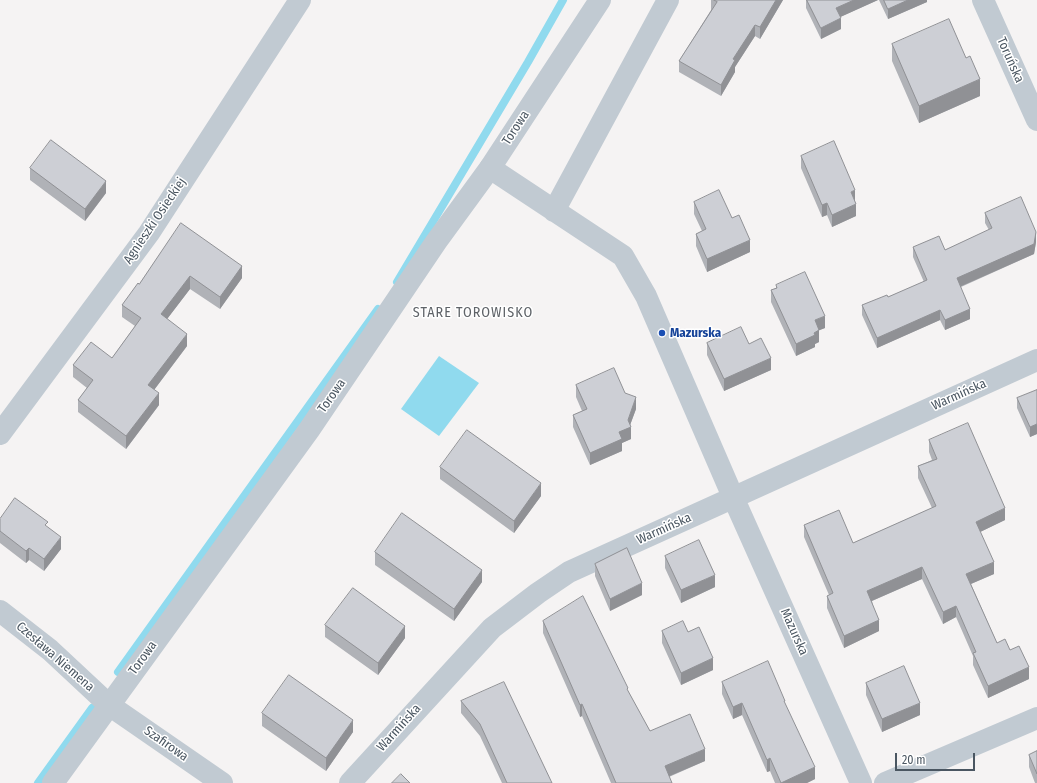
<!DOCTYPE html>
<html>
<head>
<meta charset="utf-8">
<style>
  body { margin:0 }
  #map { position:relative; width:1037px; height:783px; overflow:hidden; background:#f5f3f3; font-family:"Fira Sans Condensed",sans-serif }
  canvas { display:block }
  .scale { position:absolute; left:895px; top:753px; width:80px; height:18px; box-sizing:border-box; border:2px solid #4a5661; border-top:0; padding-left:5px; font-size:12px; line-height:14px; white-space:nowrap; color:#4a5661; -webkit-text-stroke:3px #fff; paint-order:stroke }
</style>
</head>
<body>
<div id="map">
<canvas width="1037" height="783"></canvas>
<div class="scale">20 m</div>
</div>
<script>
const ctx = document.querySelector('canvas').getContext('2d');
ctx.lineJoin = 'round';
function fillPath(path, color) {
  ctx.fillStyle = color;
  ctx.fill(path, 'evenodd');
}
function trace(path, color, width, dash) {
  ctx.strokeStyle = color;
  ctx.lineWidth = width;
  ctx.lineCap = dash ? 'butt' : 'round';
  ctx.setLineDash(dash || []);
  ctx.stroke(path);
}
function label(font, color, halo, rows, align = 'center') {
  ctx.font = font + ' "Fira Sans Condensed",sans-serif';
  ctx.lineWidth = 3;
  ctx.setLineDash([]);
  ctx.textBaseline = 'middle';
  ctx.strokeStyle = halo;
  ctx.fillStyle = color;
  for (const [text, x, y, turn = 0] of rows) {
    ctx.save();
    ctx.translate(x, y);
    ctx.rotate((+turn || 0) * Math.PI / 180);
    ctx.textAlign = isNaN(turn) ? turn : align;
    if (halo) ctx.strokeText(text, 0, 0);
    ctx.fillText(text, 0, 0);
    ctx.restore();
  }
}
fillPath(new Path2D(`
  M 439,356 L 479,383 L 439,436 L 401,409 Z`), '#90daee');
trace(new Path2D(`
  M 397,282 L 528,62 L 563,0
  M 118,672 L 378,309
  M 38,783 L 92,708`), '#90daee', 8);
trace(new Path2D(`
  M 983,0 L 1037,120
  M 490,168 L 623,256 L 646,296 L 733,497 L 861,783
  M 554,211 L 668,0
  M 0,434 L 149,233 L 300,0
  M 0,611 L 50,650 L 109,705 L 222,783
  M 350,783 L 492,628 L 538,593 L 569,572 L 1037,360
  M 885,783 L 1037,718`), '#c1cad2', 22);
trace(new Path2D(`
  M 53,783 L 309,430 L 436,242 L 490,168 L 600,0`), '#c1cad2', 22);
fillPath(new Path2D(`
  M 711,0 L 783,0 L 760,39 L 755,36 L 735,67 L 735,72 L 721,96 L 679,72 L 679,61 L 711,10 Z
  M 806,0 L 878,0 L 840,17 L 841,29 L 821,39 L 806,8 Z
  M 879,0 L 927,0 L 927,2 L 888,19 Z
  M 892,44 L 966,58 L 980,96 L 919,123 L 892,61 Z
  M 801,156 L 855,201 L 856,216 L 832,227 L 827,215 L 822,217 L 801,168 Z
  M 30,168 L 106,193 L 85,221 L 30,180 Z
  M 694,202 L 732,218 L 750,252 L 707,272 L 696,246 L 696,234 L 702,231 L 694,214 Z
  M 985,213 L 1036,242 L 1034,254 L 961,287 L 970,319 L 945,330 L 940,320 L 877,348 L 862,315 L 862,305 L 888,297 L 924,282 L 913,257 L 913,247 L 945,250 L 989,230 L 985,223 Z
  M 242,266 L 242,278 L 220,309 L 190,289 L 167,319 L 187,346 L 154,390 L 159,405 L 126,449 L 78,412 L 78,400 L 87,388 L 73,377 L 73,365 L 112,358 L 135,326 L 122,317 L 122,305 L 139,284 Z
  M 776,285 L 825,328 L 819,330 L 819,342 L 815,344 L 815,347 L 796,356 L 771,302 L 771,290 L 776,288 Z
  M 707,343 L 749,344 L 771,370 L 724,391 L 707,355 Z
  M 576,385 L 625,393 L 636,409 L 630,425 L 631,439 L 622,443 L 622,451 L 590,465 L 573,427 L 573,415 L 582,411 L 576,397 Z
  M 1037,390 L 1037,434 L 1030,437 L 1017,408 L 1017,398 Z
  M 929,440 L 1005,520 L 980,532 L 994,574 L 971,584 L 997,643 L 1010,650 L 1029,679 L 988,698 L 973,665 L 973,656 L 956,617 L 943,624 L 922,579 L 872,601 L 879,631 L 844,648 L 827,608 L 827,596 L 829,595 L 804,537 L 804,525 L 853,543 L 932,508 L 918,478 L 918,466 L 932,460 L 929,452 Z
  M 440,467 L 541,496 L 514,533 L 440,479 Z
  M 0,519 L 61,549 L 44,571 L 29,560 L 26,563 L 0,543 Z
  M 375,552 L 482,582 L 454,621 L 375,565 Z
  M 665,556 L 715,587 L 681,603 L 665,568 Z
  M 595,564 L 642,595 L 610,611 L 595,576 Z
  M 543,621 L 628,691 L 650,731 L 705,761 L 669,777 L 672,783 L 611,783 L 582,716 L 580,717 L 543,633 Z
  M 325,625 L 405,638 L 378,675 L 325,637 Z
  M 662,631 L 688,632 L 713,670 L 681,685 L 662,643 Z
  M 722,682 L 785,704 L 815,779 L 807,783 L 775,783 L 770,771 L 767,772 L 742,715 L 733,719 L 722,694 Z
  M 866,683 L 920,715 L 882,732 L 866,695 Z
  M 461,701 L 552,783 L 502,783 L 480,736 L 461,713 Z
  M 262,713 L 353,732 L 326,771 L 262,726 Z
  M 1037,751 L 1037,783 L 1035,783 L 1029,767 L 1029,755 Z`), '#b0b2b7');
fillPath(new Path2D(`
  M 776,0 L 783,0 L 760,39 L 760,27 Z
  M 854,0 L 878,0 L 836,19 L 836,8 Z
  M 908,0 L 927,0 L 927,2 L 888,19 L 888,9 Z
  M 841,18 L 841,29 L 821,39 L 821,28 Z
  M 755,25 L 755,36 L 735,67 L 735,72 L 721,96 L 721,85 L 733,59 Z
  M 980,79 L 980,96 L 919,123 L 919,106 Z
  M 106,181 L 106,193 L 85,221 L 85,209 Z
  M 855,190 L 855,202 L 851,192 Z
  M 827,203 L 827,215 L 822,217 L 822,205 Z
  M 856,204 L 856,216 L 832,227 L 832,215 Z
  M 1036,232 L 1036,242 L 1034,254 L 957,288 L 957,278 Z
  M 750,240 L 750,252 L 707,272 L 707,259 Z
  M 242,266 L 242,278 L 220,309 L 220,297 Z
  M 190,276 L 190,289 L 161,327 L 161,314 Z
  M 970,309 L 970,319 L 945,330 L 945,320 Z
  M 940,310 L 940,320 L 877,348 L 877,338 Z
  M 825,316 L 825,328 L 815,332 L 815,320 Z
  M 819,330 L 819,342 L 815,344 L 815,347 L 796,356 L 796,344 Z
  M 187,334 L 187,346 L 148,398 L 148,385 Z
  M 771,358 L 771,370 L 724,391 L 724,379 Z
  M 159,393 L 159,405 L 126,449 L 126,436 Z
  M 636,397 L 636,409 L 629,428 L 631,427 L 631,439 L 622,443 L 622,451 L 590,465 L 590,453 L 619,432 L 628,420 Z
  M 1037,424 L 1037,434 L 1030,437 L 1030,427 Z
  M 541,483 L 541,496 L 514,533 L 514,521 Z
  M 1005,508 L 1005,520 L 976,534 L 976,522 Z
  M 61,537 L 61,549 L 44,571 L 44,559 Z
  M 29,548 L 29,560 L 26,563 L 26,551 Z
  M 994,562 L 994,574 L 966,586 L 966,574 Z
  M 922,567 L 922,579 L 867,603 L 867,591 Z
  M 482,570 L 482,582 L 454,621 L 454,609 Z
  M 715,575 L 715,587 L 681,603 L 681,590 Z
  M 642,583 L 642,595 L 610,611 L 610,599 Z
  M 956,606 L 956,617 L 943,624 L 943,612 Z
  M 879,620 L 879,631 L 844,648 L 844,636 Z
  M 405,626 L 405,638 L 378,675 L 378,663 Z
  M 713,658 L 713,670 L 681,685 L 681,673 Z
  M 1029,667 L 1029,679 L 988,698 L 988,686 Z
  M 742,703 L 742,715 L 733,719 L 733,707 Z
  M 920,703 L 920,715 L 882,732 L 882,719 Z
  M 582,704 L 582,716 L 580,717 L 580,705 Z
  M 353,720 L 353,732 L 326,771 L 326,758 Z
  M 705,749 L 705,761 L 665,778 L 665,766 Z
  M 770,758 L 770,771 L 767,772 L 767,760 Z
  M 815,767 L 815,779 L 807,783 L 781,783 Z`), '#909195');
const building = new Path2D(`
  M 714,0 L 776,0 L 760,27 L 755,25 L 733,59 L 735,60 L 721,85 L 679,61 L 717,2 Z
  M 807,0 L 854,0 L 836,8 L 841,18 L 821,28 Z
  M 884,0 L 908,0 L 888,9 Z
  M 949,19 L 966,58 L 970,56 L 980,79 L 919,106 L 892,44 Z
  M 51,140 L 106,181 L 85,209 L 30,168 Z
  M 834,141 L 855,190 L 851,192 L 856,204 L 832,215 L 827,203 L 822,205 L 801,156 Z
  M 719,190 L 732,218 L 739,215 L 750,240 L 707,259 L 696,234 L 706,229 L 694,202 Z
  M 1021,197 L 1036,232 L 1034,244 L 957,278 L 970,309 L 945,320 L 940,310 L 877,338 L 862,305 L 887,295 L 888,297 L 927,280 L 913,247 L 939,236 L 945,250 L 992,228 L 985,213 Z
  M 181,223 L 242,266 L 220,297 L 190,276 L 161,314 L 187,334 L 148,385 L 159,393 L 126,436 L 78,400 L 93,380 L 73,365 L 91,342 L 112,358 L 141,318 L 122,305 L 138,283 L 139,284 Z
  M 805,272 L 825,316 L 815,320 L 819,330 L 814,333 L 815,335 L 796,344 L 771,290 L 777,288 L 776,285 Z
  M 741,327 L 749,344 L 761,338 L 771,358 L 724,379 L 707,343 Z
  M 614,368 L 625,393 L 636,397 L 628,420 L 631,427 L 619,432 L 622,439 L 590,453 L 573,415 L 587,409 L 576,385 Z
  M 1037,390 L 1037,424 L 1030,427 L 1017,398 Z
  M 968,423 L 1005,508 L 976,522 L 994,562 L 966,574 L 997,643 L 1005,639 L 1010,650 L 1019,646 L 1029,667 L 988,686 L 973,653 L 976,652 L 956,606 L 943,612 L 922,567 L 867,591 L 879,620 L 844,636 L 827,596 L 833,593 L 804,525 L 839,510 L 853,543 L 936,506 L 918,466 L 937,459 L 929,440 Z
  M 467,430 L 541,483 L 514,521 L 440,467 Z
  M 15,498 L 48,522 L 45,525 L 61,537 L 44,559 L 29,548 L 26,551 L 0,531 L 0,519 Z
  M 402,513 L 482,570 L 454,609 L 375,552 Z
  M 699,540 L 715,575 L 681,590 L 665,556 Z
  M 627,548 L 642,583 L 610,599 L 595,564 Z
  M 353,588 L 405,626 L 378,663 L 325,625 Z
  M 583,596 L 628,688 L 627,689 L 650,731 L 690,714 L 705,749 L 665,766 L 672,783 L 616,783 L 582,704 L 580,705 L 543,621 Z
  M 683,621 L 688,632 L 699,627 L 713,658 L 681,673 L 662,631 Z
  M 768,661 L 785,701 L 784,701 L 815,767 L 781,783 L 770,758 L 767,760 L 742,703 L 733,707 L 722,682 Z
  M 904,666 L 920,703 L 882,719 L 866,683 Z
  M 289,675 L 353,720 L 326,758 L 262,713 Z
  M 504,682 L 552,783 L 507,783 L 480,724 L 461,701 Z
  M 1037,751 L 1037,774 L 1029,755 Z
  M 401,774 L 410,783 L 392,783 Z`);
fillPath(building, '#cdcfd5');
trace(building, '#909195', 1);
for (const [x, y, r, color] of [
  [662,333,4,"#1a4fb4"]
]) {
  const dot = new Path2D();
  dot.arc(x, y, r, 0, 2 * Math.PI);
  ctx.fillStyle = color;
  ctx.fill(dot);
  trace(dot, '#fff', 1.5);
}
label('13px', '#4a5661', '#fff', [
  ["Toruńska",1010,60,66],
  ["Torowa",516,128,-57],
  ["Agnieszki Osieckiej",155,221,-56],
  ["Warmińska",959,395,-24],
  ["Torowa",332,396,-55],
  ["Warmińska",664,529,-24],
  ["Mazurska",794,632,66],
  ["Czesława Niemena",55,657,41],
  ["Torowa",143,658,-54],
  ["Warmińska",399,728,-48],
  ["Szafirowa",166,744,35]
]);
label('bold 13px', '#164399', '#fff', [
  ["Mazurska",670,333]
], 'left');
ctx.letterSpacing = '1px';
label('14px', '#5f6368', '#fff', [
  ["STARE TOROWISKO",473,313]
]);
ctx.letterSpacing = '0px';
</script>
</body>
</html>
